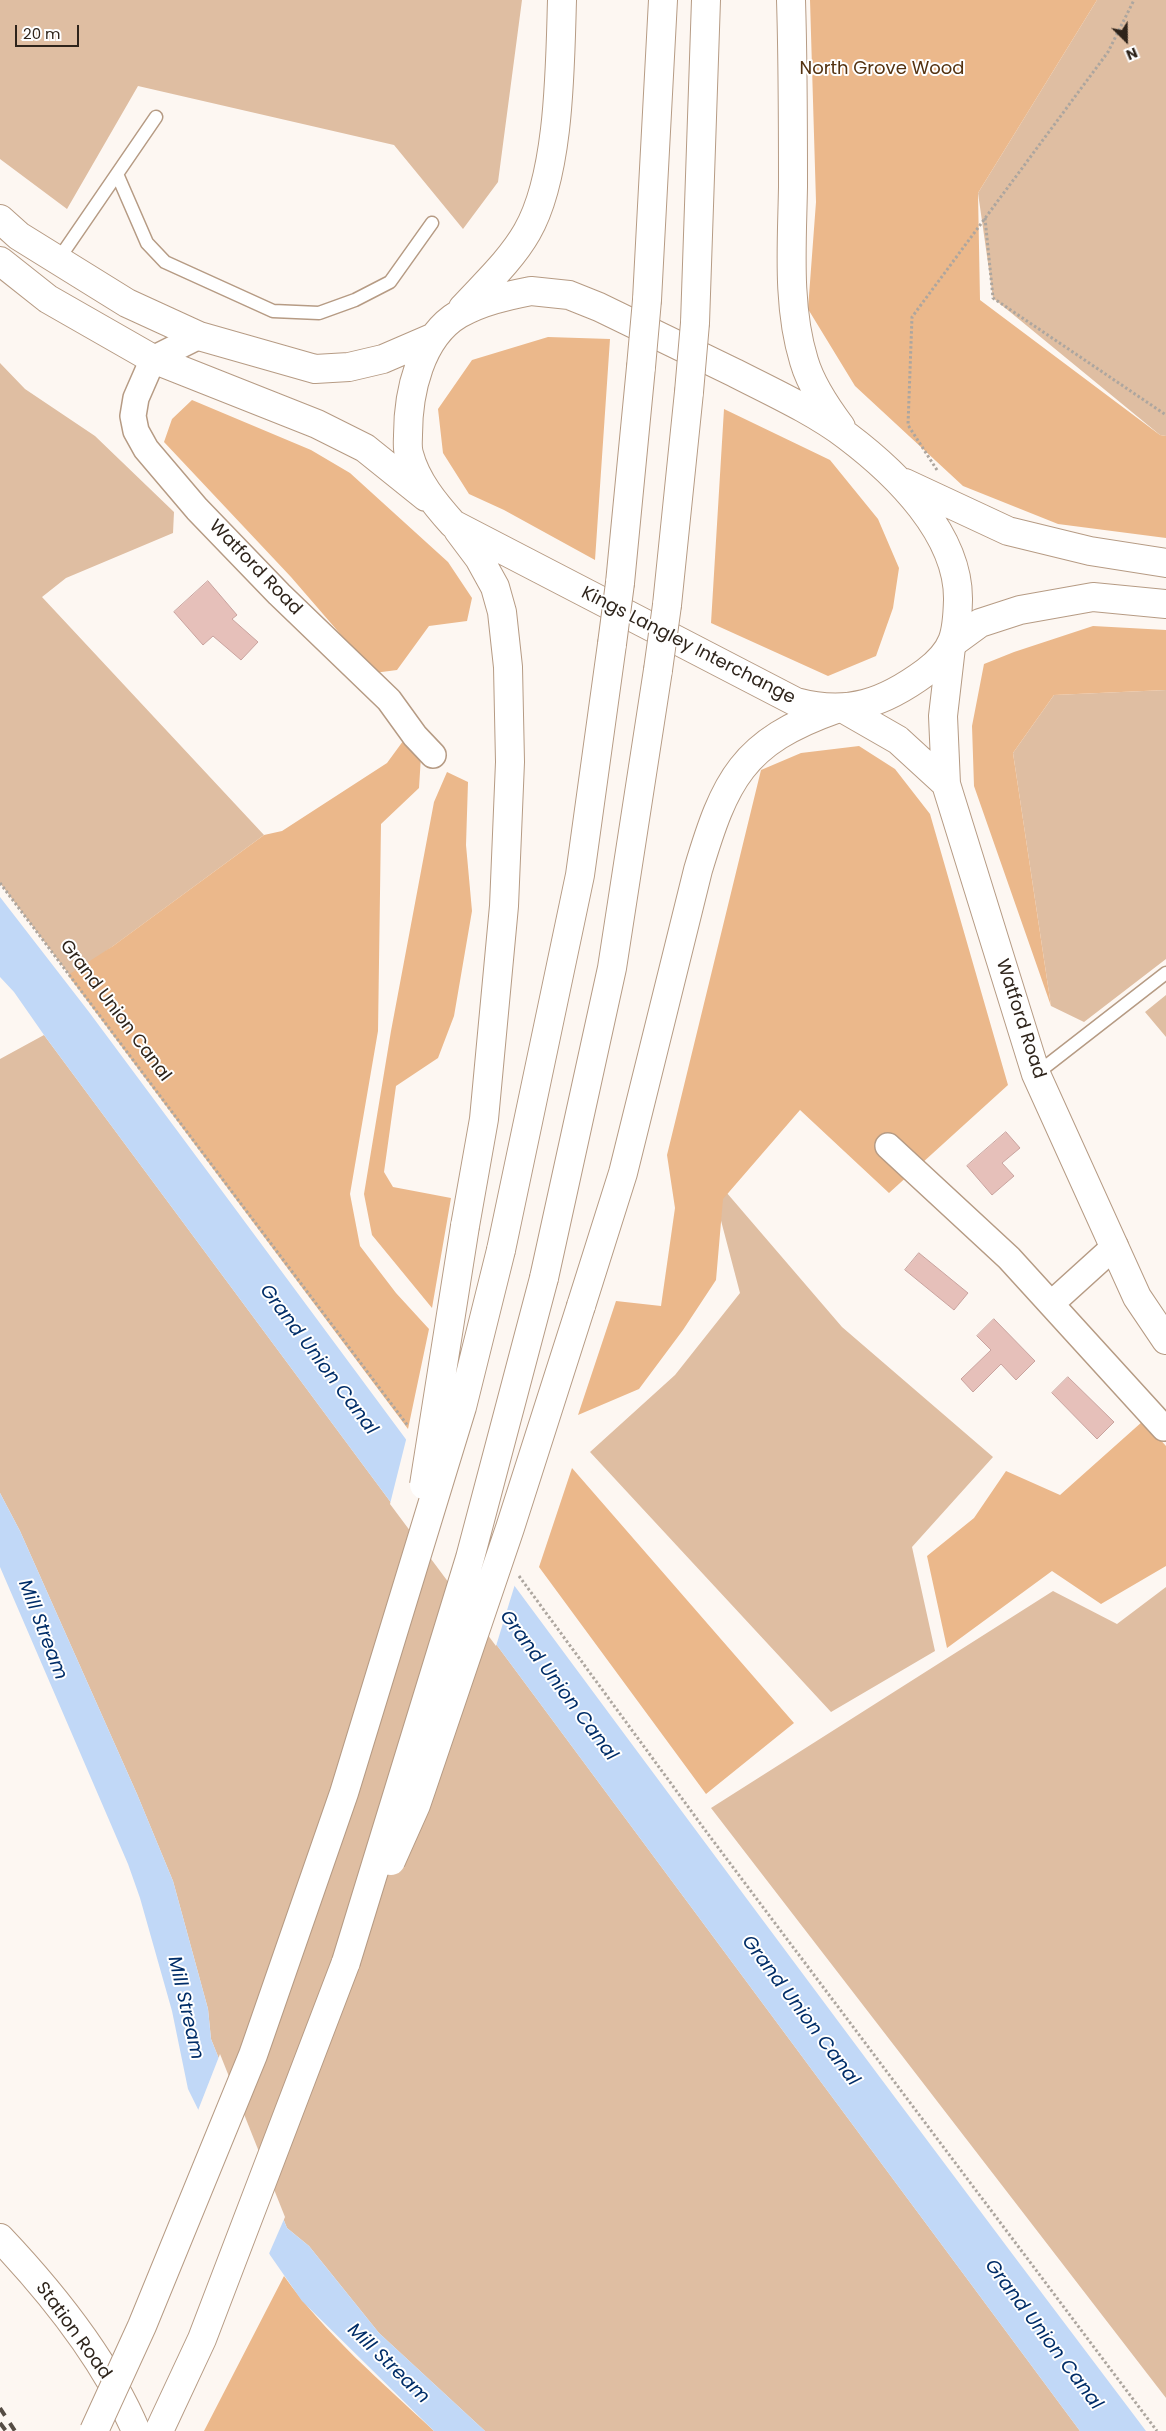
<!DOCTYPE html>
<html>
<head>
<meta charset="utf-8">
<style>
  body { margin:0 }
  #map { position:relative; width:1166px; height:2431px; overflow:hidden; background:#fdf7f2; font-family:Poppins,sans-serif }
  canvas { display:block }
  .north { position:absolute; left:1101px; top:15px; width:50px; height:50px; -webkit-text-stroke:4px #fff; paint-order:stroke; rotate:157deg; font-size:14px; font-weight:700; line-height:20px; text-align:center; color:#2e241b }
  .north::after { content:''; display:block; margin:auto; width:18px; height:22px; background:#2e241b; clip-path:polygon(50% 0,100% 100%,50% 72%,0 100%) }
  .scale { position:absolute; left:15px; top:25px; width:64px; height:22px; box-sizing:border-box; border:2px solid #2e241b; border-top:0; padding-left:6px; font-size:15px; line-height:18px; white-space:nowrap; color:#2e241b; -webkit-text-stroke:4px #fff; paint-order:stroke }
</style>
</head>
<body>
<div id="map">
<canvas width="1166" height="2431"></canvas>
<div class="north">N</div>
<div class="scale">20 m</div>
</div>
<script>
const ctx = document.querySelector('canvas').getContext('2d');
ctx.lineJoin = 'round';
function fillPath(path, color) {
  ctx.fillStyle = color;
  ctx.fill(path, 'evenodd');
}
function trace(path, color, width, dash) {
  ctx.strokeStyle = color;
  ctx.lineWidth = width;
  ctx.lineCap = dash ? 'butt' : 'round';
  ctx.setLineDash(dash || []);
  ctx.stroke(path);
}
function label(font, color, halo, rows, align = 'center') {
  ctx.font = font + ' Poppins,sans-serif';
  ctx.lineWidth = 4;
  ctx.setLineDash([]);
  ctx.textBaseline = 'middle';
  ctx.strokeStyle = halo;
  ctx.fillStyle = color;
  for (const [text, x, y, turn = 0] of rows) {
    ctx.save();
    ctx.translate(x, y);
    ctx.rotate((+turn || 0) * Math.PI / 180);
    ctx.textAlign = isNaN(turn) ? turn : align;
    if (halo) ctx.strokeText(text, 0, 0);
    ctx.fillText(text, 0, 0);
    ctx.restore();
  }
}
fillPath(new Path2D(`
  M 0,0 L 522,0 L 498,182 L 463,229 L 394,145 L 138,86 L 67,209 L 0,159 Z
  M 1097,0 L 1166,0 L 1166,436 L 1160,435 L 993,298 L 978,193 Z
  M 0,363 L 25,389 L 95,436 L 174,512 L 173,533 L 66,578 L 42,597 L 264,835 L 71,977 L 0,883 Z
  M 1166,690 L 1166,959 L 1084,1022 L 1051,1006 L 1013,753 L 1054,695 Z
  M 1166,995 L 1166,1037 L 1145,1012 Z
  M 44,1035 L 1080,2431 L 485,2431 L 379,2333 L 309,2246 L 287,2228 L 211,2039 L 208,2009 L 173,1881 L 137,1794 L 20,1531 L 0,1493 L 0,1059 Z
  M 708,1171 L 842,1327 L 993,1457 L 912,1547 L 935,1651 L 831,1712 L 590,1452 L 675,1375 L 740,1293 Z
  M 1166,1587 L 1166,2398 L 711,1808 L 1053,1591 L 1117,1624 Z`), '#dfbea2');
fillPath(new Path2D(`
  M 810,0 L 1097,0 L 978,193 L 980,300 L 1160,435 L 1166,436 L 1166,538 L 1058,524 L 963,486 L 855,386 L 808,309 L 816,202 Z
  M 548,337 L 610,339 L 595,560 L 504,510 L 469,494 L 443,453 L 438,409 L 472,360 Z
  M 192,400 L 311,450 L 350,473 L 448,562 L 472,598 L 467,621 L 429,626 L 397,670 L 374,673 L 291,577 L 164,442 L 172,419 Z
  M 724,409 L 830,460 L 878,519 L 899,568 L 893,608 L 876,656 L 828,676 L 711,623 Z
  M 1093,626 L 1166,630 L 1166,690 L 1054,695 L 1013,753 L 1051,1006 L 974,786 L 972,726 L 984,664 L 1014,652 Z
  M 406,737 L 421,756 L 419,788 L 381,824 L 378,1031 L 350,1194 L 360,1246 L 396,1293 L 429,1329 L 408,1429 L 68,975 L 113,946 L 264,835 L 282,831 L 387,763 Z
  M 859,746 L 895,769 L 930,814 L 1008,1085 L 889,1193 L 800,1110 L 723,1199 L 716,1280 L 683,1330 L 639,1389 L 578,1415 L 616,1301 L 661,1306 L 675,1208 L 667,1155 L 761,770 L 801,753 Z
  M 447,772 L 468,782 L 466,845 L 472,911 L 454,1016 L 438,1058 L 396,1086 L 384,1172 L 393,1187 L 451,1198 L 432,1308 L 372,1235 L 364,1194 L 391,1031 L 434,802 Z
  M 1143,1421 L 1166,1446 L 1166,1566 L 1101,1604 L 1052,1571 L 947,1648 L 927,1556 L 974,1518 L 1006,1471 L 1060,1495 Z
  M 572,1468 L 794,1723 L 706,1794 L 539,1567 Z
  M 284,2276 C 325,2334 382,2382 434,2431 L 204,2431 Z`), '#ebb88b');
fillPath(new Path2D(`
  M 0,897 L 89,1012 C 441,1485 790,1961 1146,2431 L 1080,2431 L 44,1035 L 14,992 L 0,977 Z
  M 0,1493 L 20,1531 L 137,1794 L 173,1881 L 208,2009 L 211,2039 L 287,2228 L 309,2246 L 379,2333 L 485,2431 L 434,2431 L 302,2301 L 270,2255 L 188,2089 L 172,2011 L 140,1898 L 128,1864 L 0,1567 Z`), '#c1d8f7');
fillPath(new Path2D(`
  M 407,1436 L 516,1581 L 496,1646 L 390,1504 Z
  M 220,2054 L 285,2217 L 268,2256 L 197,2113 Z`), '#fdf7f2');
const building = new Path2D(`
  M 208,581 L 237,615 L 232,619 L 258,642 L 241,660 L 213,636 L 203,645 L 174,612 Z
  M 1006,1132 L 1020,1148 L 1002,1163 L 1014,1176 L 992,1195 L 967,1166 Z
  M 919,1253 L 968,1293 L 954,1310 L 905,1270 Z
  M 994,1319 L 1035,1361 L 1016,1380 L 1001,1364 L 973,1392 L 961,1379 L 991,1350 L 977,1336 Z
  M 1068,1377 L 1114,1422 L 1097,1439 L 1052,1393 Z`);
fillPath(building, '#e6c0ba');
trace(building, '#c9a39e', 1);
const lane = new Path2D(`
  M 117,174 L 147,243 L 165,262 L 273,311 L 319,313 L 355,300 L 390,282 L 432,223
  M 58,260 L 156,117
  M 1036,1074 L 1166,973`);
const street = new Path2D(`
  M 199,336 L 153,359 L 136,398 L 133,416 L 136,431 L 146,449 L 197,509 L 279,594 L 389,700 L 415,736 L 433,755
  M 888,1146 L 1009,1258 L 1164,1428
  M 1051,1304 L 1115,1246`);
const secondary = new Path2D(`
  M 0,2238 C 53,2294 106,2360 136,2431`);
const primary = new Path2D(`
  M 951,647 L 943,716 L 946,784 L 1036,1074 L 1137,1297 L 1166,1340
  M 844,709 L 898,740 L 946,784`);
const highway = new Path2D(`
  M 791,0 C 793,62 793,124 793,187 C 792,244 787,306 804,361 C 811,385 826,407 841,427
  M 0,219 L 19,236 L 127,303 L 199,336 L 315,369 L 349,367 L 383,359 L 434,337
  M 0,261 L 48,299 L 153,359 L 317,424 L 365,448 L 426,497
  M 531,291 L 569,295 L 599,307 C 645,329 690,351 735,373 C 772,392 814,411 847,436 C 896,473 959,534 958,600 C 957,634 955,650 926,672 C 884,703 848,716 796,702 L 453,524 C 435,504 416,481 409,454 C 407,448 408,441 408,435 C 408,393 420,337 459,314 C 482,301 506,296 531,291 Z
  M 647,300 L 663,0
  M 463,308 C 485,284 511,260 527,232 C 560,175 560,66 562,0
  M 695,323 L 706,0
  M 905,483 L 1008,531 L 1090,551 L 1166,563
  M 458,530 L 479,558 L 495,587 L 502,612 L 508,667 L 510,762 L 504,906 L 484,1119 L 465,1226
  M 620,583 L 641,367
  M 667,605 L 689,392
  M 954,642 L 980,623 L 1020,610 L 1093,597 L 1166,604
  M 501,1250 L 580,875 L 612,644
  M 544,1278 L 612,968 L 658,670
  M 581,1306 L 623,1173 L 698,870 C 725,780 742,742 836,709
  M 159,2431 L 202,2339 L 346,1962`);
trace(lane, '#b69b84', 15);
trace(street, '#b69b84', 28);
trace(secondary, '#b69b84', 30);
trace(primary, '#b69b84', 30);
trace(highway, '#b69b84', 30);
trace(new Path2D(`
  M 985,218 L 993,298 L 1166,415
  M 937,470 L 908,425 L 912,317 L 1108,52 L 1134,0
  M 0,883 L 408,1426
  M 519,1576 L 708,1834 L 1157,2431`), '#ada69f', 3, [2.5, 2.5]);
trace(lane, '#fff', 12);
trace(street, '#fff', 25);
trace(secondary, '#fff', 28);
trace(primary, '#fff', 28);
trace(highway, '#fff', 28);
trace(new Path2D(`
  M 0,2408 L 15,2431
  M 0,2423 L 6,2431`), '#554c44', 4, [9, 9]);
const highwayBridge = new Path2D(`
  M 641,367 L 647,300
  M 689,392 L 695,323
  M 612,644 L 620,583
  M 658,670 L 667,605
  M 424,1485 L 465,1226
  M 391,1861 L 416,1805 L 510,1528 L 581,1306
  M 346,1962 L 470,1558 L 544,1278
  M 94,2431 L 142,2326 L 253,2055 L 344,1793 L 462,1407 L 501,1250`);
trace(highwayBridge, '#b69b84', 30, []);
trace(highwayBridge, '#fff', 28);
label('18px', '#543210', '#fff', [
  ["North Grove Wood",882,69]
]);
label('18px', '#2e241b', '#fff', [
  ["Watford Road",255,568,46],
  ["Kings Langley Interchange",688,646,27],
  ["Grand Union Canal",115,1011,53],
  ["Watford Road",1020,1019,72],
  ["Station Road",73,2331,54]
]);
label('italic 19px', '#002d68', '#fff', [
  ["Grand Union Canal",318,1360,53],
  ["Mill Stream",42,1630,69],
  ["Grand Union Canal",558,1686,53],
  ["Mill Stream",185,2008,77],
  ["Grand Union Canal",800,2011,53],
  ["Grand Union Canal",1043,2335,53],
  ["Mill Stream",388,2364,44]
]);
</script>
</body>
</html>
